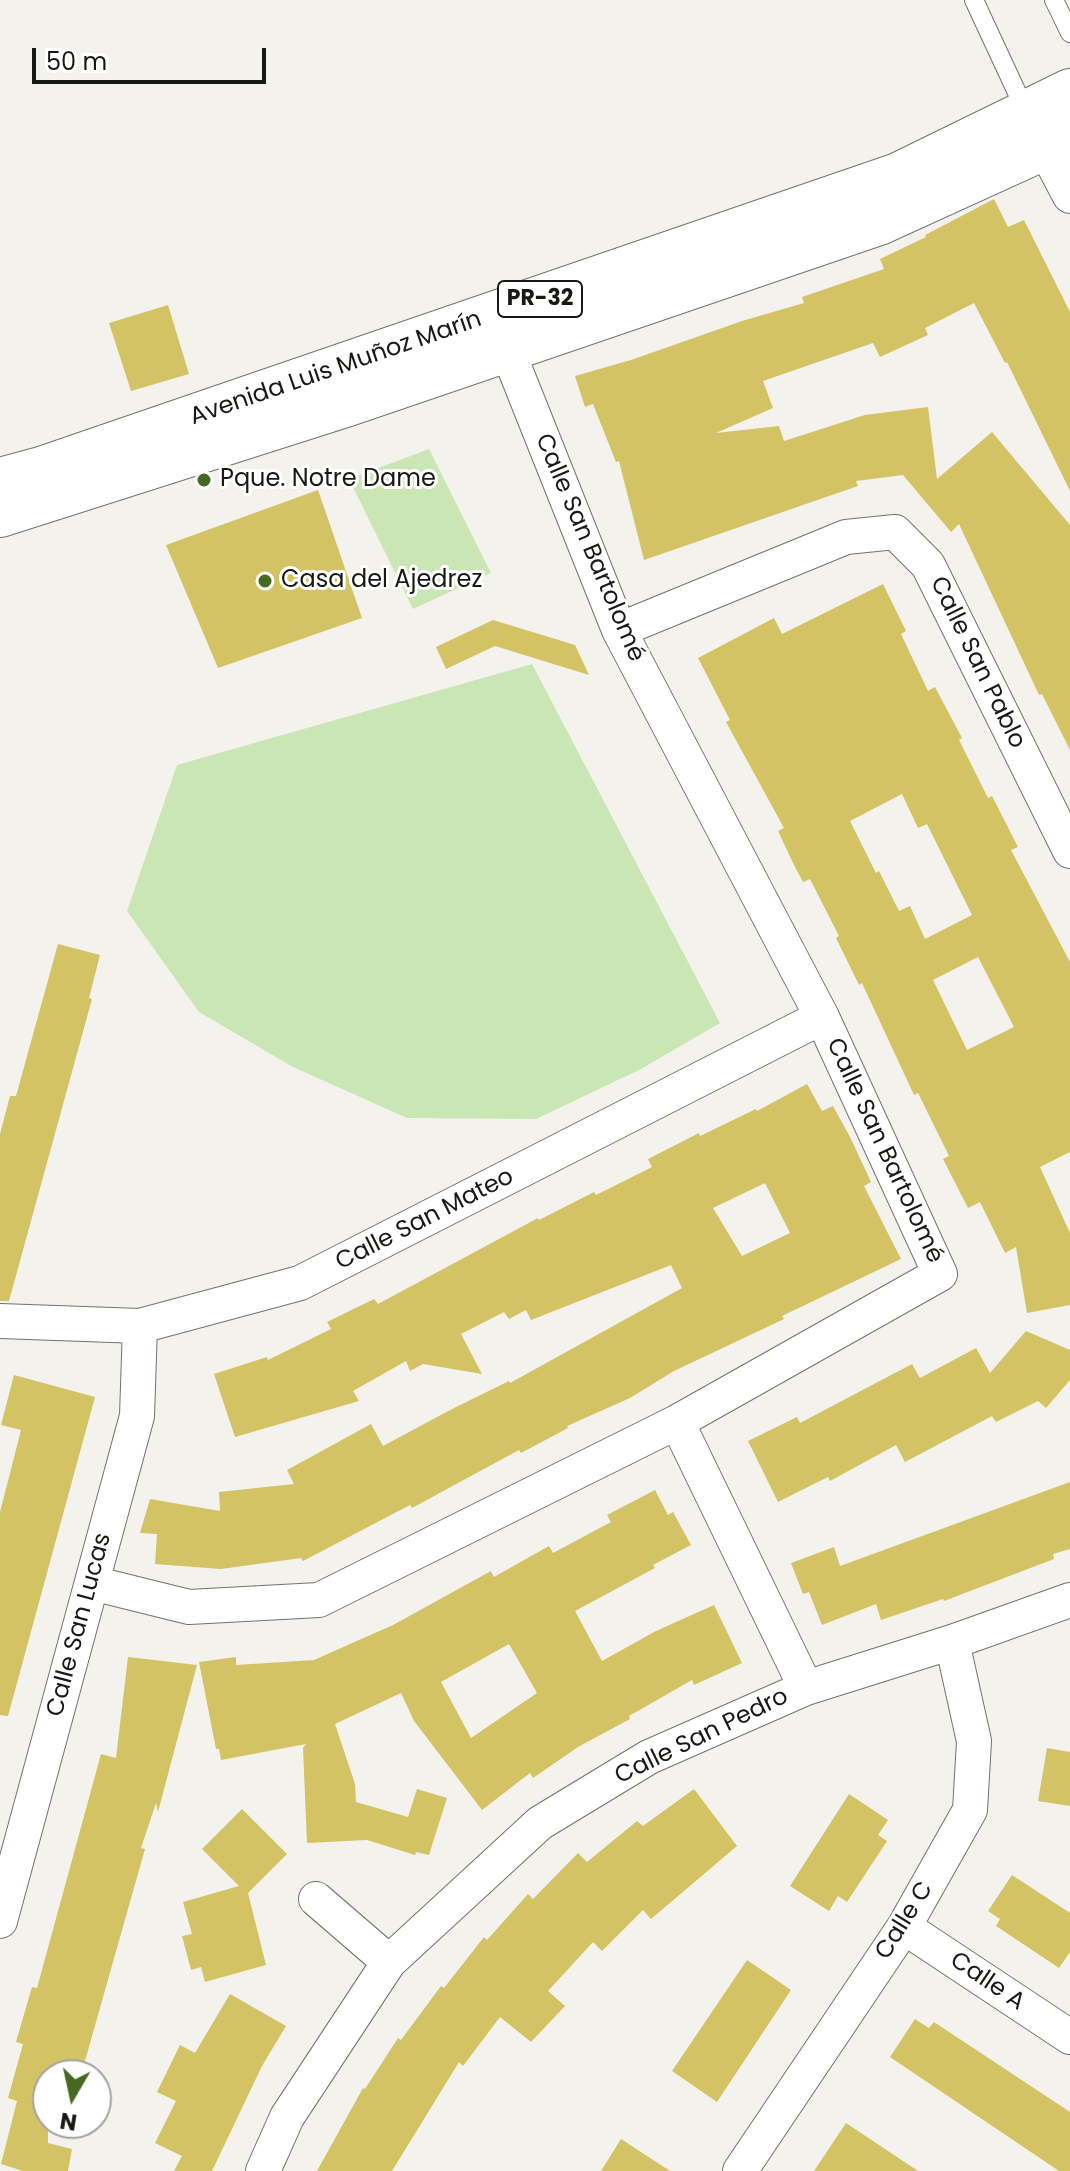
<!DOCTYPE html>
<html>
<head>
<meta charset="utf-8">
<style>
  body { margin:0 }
  #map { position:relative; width:1070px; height:2171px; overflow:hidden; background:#f3f2ec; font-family:Poppins,sans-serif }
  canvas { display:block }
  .north { position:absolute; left:32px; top:2059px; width:80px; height:80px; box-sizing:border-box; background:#fff; border:2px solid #a3a3a1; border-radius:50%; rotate:189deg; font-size:22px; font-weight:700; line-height:32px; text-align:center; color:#181815 }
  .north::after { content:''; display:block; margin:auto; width:28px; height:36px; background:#466921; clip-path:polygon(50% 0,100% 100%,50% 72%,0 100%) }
  .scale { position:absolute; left:32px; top:48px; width:234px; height:36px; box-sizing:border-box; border:4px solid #181815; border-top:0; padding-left:10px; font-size:24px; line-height:28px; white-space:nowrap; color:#181815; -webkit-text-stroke:6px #fff; paint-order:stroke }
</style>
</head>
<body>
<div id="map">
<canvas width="1070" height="2171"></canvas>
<div class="north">N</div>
<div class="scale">50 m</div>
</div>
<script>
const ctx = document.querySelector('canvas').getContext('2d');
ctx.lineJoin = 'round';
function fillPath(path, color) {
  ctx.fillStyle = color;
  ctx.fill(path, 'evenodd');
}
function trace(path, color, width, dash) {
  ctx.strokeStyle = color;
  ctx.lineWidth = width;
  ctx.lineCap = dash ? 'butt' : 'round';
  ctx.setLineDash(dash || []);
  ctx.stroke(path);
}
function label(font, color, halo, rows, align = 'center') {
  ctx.font = font + ' Poppins,sans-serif';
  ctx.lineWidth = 6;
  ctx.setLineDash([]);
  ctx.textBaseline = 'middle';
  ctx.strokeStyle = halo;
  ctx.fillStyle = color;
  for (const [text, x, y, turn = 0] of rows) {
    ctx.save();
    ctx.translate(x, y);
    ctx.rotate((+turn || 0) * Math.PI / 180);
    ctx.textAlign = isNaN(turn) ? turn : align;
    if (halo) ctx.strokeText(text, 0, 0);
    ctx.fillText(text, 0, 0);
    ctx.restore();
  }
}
fillPath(new Path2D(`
  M 429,449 L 491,573 L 413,609 L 349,479 Z
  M 532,664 L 720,1023 L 641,1069 L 536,1119 L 407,1118 L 293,1067 L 199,1012 L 127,911 L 177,765 Z`), '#cbe6b5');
fillPath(new Path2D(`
  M 994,199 L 1008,227 L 1024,220 L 1070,312 L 1070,491 L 1007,362 L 1005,363 L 974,303 L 925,328 L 928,335 L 880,357 L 873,343 L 763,381 L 773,408 L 716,433 L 779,426 L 784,441 L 865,415 L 928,407 L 937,479 L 992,432 L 1070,525 L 1070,750 L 1042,694 L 1039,695 L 959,524 L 951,532 L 903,475 L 856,481 L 858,486 L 644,560 L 619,461 L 616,462 L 593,404 L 585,407 L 575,376 L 631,360 L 742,321 L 804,303 L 802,297 L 884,269 L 880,259 L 926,237 L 925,235 Z
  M 168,305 L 189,374 L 131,391 L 109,323 Z
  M 318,490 L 362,618 L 218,668 L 166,545 Z
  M 883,584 L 906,631 L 901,634 L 928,691 L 935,687 L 962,738 L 959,740 L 988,798 L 992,796 L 1018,847 L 1011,850 L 1070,962 L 1070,1152 L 1040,1167 L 1070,1233 L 1070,1305 L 1027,1313 L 1016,1247 L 1005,1253 L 980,1202 L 968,1208 L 943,1159 L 949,1156 L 918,1093 L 914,1095 L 862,983 L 859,985 L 836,938 L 839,936 L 810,879 L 803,882 L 794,865 L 778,831 L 784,828 L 726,722 L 730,720 L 698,658 L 774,618 L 782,634 ZM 902,794 L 918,828 L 927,824 L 972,915 L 925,939 L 910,906 L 899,911 L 879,871 L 876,873 L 850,821 ZM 978,957 L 1014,1027 L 967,1050 L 933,980 Z
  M 493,620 L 575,645 L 589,675 L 495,646 L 446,669 L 436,647 Z
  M 58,944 L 100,955 L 89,998 L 92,999 L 9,1301 L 0,1301 L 0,1134 L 10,1096 L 16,1096 Z
  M 807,1084 L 822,1111 L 833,1106 L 850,1137 L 871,1182 L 864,1186 L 901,1259 L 782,1316 L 784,1319 L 674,1371 L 630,1398 L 567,1426 L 568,1428 L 521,1453 L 519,1450 L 412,1508 L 410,1505 L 303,1561 L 301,1558 L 221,1569 L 155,1564 L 157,1534 L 140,1533 L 150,1499 L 220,1511 L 219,1492 L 294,1484 L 287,1470 L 371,1424 L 383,1446 L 452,1409 L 509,1381 L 510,1383 L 682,1288 L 671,1265 L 531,1320 L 526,1310 L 509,1319 L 504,1312 L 461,1334 L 482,1374 L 423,1364 L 410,1371 L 406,1361 L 353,1391 L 359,1401 L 235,1437 L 214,1374 L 267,1357 L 268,1360 L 331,1329 L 327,1322 L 374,1299 L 378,1304 L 538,1218 L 539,1220 L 594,1192 L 596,1195 L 652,1167 L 648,1159 L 699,1133 L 700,1136 L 756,1109 L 757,1111 ZM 765,1183 L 790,1233 L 742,1256 L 713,1208 Z
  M 1026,1331 L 1070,1350 L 1070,1380 L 1046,1408 L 1038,1401 L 996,1422 L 992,1416 L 905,1462 L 896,1445 L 830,1481 L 828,1477 L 778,1502 L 748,1441 L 797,1417 L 800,1423 L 912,1364 L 920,1378 L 976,1348 L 990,1373 Z
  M 14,1375 L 95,1397 L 8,1716 L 0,1715 L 0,1512 L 21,1430 L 1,1425 Z
  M 1070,1482 L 1070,1549 L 1053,1554 L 1054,1559 L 944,1601 L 943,1599 L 881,1620 L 876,1604 L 822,1625 L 809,1592 L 803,1594 L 791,1563 L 834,1547 L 840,1566 Z
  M 655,1490 L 668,1515 L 673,1512 L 691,1545 L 653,1565 L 655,1568 L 575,1611 L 602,1661 L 656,1631 L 714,1605 L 742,1663 L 694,1685 L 692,1680 L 629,1716 L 630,1719 L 578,1747 L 533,1778 L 530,1773 L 482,1810 L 414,1721 L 401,1693 L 335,1724 L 355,1784 L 356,1802 L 408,1817 L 417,1789 L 447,1798 L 429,1855 L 416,1852 L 415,1855 L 367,1840 L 307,1843 L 303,1748 L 306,1744 L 221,1760 L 219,1749 L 216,1749 L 199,1662 L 236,1657 L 236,1665 L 314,1660 L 393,1625 L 491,1571 L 494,1577 L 549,1546 L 553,1553 L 611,1522 L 607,1515 ZM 509,1644 L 537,1693 L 471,1738 L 441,1682 Z
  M 128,1657 L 197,1665 L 158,1812 L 156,1803 L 141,1848 L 145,1849 L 81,2075 L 48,2075 L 48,2143 L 72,2149 L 68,2171 L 23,2171 L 1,2164 L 17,2101 L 8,2098 L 23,2044 L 16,2042 L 32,1987 L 37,1988 L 101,1754 L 116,1758 Z
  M 1047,1748 L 1070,1752 L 1070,1806 L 1038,1801 Z
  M 694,1789 L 737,1846 L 651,1919 L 643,1910 L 602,1951 L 593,1942 L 548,1991 L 565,2006 L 531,2042 L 500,2017 L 463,2066 L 459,2062 L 392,2171 L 317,2171 L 363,2088 L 365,2089 L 398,2038 L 401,2040 L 441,1986 L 444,1988 L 484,1937 L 487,1940 L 528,1894 L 533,1899 L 578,1853 L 587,1862 L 637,1821 L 643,1826 Z
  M 849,1794 L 888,1820 L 878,1835 L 887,1841 L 847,1902 L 838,1896 L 829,1911 L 790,1886 Z
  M 242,1809 L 287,1854 L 248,1893 L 266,1965 L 205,1982 L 201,1967 L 191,1970 L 182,1936 L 192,1934 L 183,1902 L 239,1886 L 202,1849 Z
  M 1012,1875 L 1070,1913 L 1070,1952 L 1059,1968 L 996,1926 L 1000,1919 L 988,1911 Z
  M 747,1960 L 791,1990 L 717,2102 L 672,2071 Z
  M 230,1994 L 286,2026 L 262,2066 L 212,2171 L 174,2171 L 182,2156 L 155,2143 L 176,2101 L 157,2092 L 180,2045 L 195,2053 Z
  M 915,2019 L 929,2028 L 934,2022 L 1070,2112 L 1070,2171 L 1059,2171 L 890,2057 Z
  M 846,2123 L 918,2171 L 814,2171 Z
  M 621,2139 L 670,2171 L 601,2171 Z`), '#d4c364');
const lane = new Path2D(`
  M 974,0 L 1026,112
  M 1054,0 L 1070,33`);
const street = new Path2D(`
  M 1033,126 L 1070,196
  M 619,630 L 846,537 L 895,532 L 928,565 L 1070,851
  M 0,1321 L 140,1326 L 300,1283 L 822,1017
  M 677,1422 L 806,1688
  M 92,1583 L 189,1607 L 319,1600 L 677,1422 L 940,1274 L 822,1017 L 619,630 L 499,329
  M 316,1899 L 389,1962
  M 0,1921 L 137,1416 L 140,1326
  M 904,1927 L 1070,2037
  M 263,2171 L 287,2117 L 389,1962 L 540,1823 L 649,1757 L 806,1688 L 952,1642 L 1070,1600
  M 740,2171 L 904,1927 L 970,1810 L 974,1741 L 952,1642`);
const primary = new Path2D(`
  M 0,480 L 41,469 L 898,175 L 1070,91
  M 0,515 L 348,404 L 879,223 L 1070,136`);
trace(lane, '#73726d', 20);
trace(street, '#73726d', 36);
trace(primary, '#73726d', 46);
trace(lane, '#fff', 18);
trace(street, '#fff', 34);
trace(primary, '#fff', 44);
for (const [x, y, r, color] of [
  [204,480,8,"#466921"],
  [265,581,8,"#466921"]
]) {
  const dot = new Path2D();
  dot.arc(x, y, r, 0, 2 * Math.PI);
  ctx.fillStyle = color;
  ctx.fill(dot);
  trace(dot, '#fff', 3);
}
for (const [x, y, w] of [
  [540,299,84]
]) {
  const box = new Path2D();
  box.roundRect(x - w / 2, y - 18, w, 36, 6);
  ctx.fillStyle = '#fff';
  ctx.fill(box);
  trace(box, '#181815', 2);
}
label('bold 22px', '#181815', null, [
  ["PR-32",540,299]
]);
label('24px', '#181815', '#fff', [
  ["Avenida Luis Muñoz Marín",336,369,-19],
  ["Calle San Bartolomé",589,548,67],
  ["Calle San Pablo",977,663,64],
  ["Calle San Bartolomé",884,1151,65],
  ["Calle San Mateo",425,1220,-27],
  ["Calle San Lucas",80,1625,-75],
  ["Calle San Pedro",702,1737,-26],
  ["Calle C",905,1921,-58],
  ["Calle A",987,1982,34]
]);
label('24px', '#181815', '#fff', [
  ["Pque. Notre Dame",220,480],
  ["Casa del Ajedrez",281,581]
], 'left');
</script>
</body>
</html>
